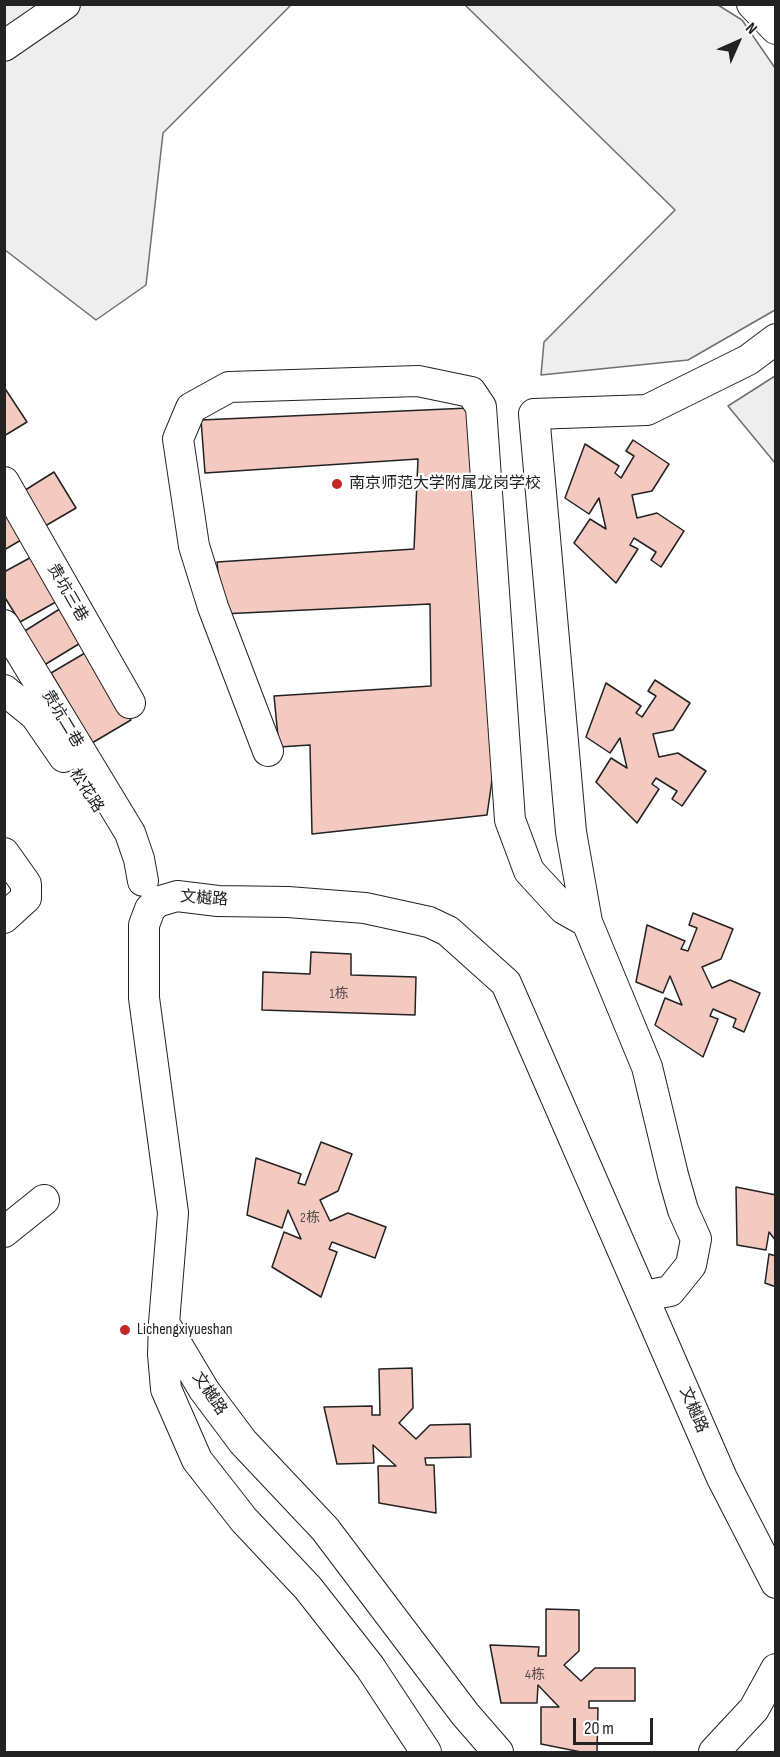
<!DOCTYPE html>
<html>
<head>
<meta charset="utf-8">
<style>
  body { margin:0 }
  #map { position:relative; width:780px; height:1757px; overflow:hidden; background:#fff; font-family:"Sofia Sans Condensed",sans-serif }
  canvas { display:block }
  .frame { position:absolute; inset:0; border:6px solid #222; pointer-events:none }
  .north { position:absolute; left:708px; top:12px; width:60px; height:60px; -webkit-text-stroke:4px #fff; paint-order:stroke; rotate:45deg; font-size:16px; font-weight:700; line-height:24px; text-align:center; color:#222 }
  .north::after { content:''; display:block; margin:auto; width:21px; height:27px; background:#222; clip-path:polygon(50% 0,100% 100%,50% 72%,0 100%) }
  .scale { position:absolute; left:573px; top:1718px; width:80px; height:27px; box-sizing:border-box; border:3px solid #222; border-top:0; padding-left:8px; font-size:18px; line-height:21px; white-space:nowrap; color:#222; -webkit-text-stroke:4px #fff; paint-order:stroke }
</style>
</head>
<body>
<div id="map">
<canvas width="780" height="1757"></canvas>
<div class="frame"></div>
<div class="north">N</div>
<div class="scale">20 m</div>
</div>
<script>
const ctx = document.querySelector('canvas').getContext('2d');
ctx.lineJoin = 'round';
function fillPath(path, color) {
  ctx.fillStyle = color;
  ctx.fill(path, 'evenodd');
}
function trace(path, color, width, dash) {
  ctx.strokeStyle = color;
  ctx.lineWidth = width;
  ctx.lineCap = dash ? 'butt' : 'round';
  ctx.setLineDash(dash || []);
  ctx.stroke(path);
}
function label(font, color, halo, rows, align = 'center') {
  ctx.font = font + ' "Sofia Sans Condensed","Noto Sans SC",sans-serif';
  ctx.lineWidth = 4.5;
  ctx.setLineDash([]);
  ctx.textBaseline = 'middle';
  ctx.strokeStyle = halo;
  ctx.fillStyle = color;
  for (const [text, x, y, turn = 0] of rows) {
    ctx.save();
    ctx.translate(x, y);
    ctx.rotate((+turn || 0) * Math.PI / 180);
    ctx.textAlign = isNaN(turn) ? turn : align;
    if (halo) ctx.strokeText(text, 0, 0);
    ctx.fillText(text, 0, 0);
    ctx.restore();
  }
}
const green = new Path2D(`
  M 4,5 L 291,5 L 163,133 L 146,285 L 96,320 L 5,250 Z
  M 465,5 L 718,5 L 742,20 L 775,68 L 775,310 L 688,360 L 541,375 L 544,342 L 675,210 Z
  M 775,376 L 775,463 L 728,406 Z`);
fillPath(green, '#eee');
trace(green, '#6f6f6f', 1.5);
const building = new Path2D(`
  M 4,387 L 27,422 L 4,436 Z
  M 469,408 L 500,725 L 487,815 L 312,834 L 310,745 L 279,747 L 274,696 L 431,686 L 430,604 L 222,614 L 217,562 L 414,549 L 418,459 L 205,473 L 201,420 Z
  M 633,440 L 669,464 L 652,491 L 632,495 L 637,518 L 657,513 L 684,531 L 661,567 L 651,560 L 656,552 L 634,538 L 630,545 L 638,549 L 616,583 L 574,543 L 590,519 L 606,529 L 599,498 L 589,514 L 565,498 L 585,444 L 619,466 L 615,473 L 621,478 L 634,456 L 626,451 Z
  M 54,472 L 76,508 L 40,529 L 19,494 Z
  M 4,503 L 28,536 L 4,550 Z
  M 37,554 L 63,598 L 20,622 L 4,596 L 4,572 Z
  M 66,605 L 87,639 L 41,667 L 20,634 Z
  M 90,650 L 131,720 L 92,743 L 51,673 Z
  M 655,680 L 690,703 L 673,730 L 653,734 L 659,757 L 678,753 L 706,771 L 682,806 L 672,799 L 677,791 L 656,778 L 652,784 L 659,789 L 637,823 L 596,782 L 611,758 L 627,768 L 620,738 L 610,753 L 586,737 L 606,683 L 641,706 L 636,713 L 642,717 L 656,696 L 648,691 Z
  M 693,913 L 733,929 L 721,959 L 702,967 L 712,988 L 730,980 L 760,993 L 744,1032 L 733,1027 L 736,1019 L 713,1009 L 710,1016 L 718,1019 L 703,1057 L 655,1025 L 665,998 L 682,1005 L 670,976 L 663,993 L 636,982 L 647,925 L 685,941 L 681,949 L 688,951 L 697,928 L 689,925 Z
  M 311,952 L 351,954 L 351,975 L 416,977 L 415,1015 L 262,1010 L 263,972 L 310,974 Z
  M 321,1142 L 352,1154 L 338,1191 L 320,1200 L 330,1221 L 348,1213 L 386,1227 L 375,1258 L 332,1242 L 329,1249 L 337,1252 L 321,1297 L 272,1267 L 284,1232 L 301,1239 L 288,1210 L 282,1228 L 247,1215 L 256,1158 L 301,1174 L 298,1183 L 305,1185 Z
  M 736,1187 L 776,1195 L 776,1241 L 769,1232 L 766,1250 L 737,1245 Z
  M 769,1254 L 776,1256 L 776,1287 L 765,1283 Z
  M 412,1368 L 413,1408 L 399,1423 L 416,1439 L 430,1425 L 470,1424 L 471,1457 L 425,1458 L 426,1465 L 434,1465 L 436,1513 L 379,1503 L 378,1466 L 396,1466 L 373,1445 L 374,1463 L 337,1464 L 324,1407 L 372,1406 L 372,1415 L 380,1415 L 379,1369 Z
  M 546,1609 L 579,1610 L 579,1651 L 564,1665 L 581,1681 L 595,1668 L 635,1668 L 635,1701 L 589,1701 L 589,1708 L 598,1708 L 597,1752 L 581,1752 L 541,1744 L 541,1707 L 559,1707 L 538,1685 L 537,1703 L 501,1703 L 490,1645 L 539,1647 L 538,1656 L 546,1656 Z`);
fillPath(building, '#f3c9c0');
trace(building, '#222', 1.5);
const minor = new Path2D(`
  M 752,4 L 776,29
  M 4,46 L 65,4
  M 4,482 L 130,703
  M 4,625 L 130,833 L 139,859 L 143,881
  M 4,690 L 35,715 L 64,757
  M 268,751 L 213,607 L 194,546 L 178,439 L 191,408 L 229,387 L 418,381 L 471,392 L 481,407 L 510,820 L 529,871 L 564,909 L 587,922
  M 4,853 L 26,884 L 26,898 L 4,918
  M 4,1232 L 44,1200
  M 644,1296 L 670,1291 L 691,1265 L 696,1239 L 683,1210 L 673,1175 L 647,1067 L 587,922 L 571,832 L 534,414 L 647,410 L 748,360 L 776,339
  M 164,1323 L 163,1354 L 166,1389 L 197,1460 L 244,1520 L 308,1588 L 370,1667 L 426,1752
  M 498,1752 L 465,1714 L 325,1529 L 243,1442 L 204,1390 L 164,1323 L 173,1213 L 144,998 L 144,925 L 150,909 L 157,902 L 177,896 L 218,901 L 288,902 L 365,908 L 429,922 L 448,931 L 506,983 L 722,1478 L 776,1583
  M 714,1752 L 754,1709 L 776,1669`);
trace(minor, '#222', 32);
trace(minor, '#fff', 30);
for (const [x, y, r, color] of [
  [337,484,6,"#c62828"],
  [125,1330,6,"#c62828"]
]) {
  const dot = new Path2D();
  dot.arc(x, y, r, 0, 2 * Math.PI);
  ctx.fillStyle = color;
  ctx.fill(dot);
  trace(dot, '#fff', 2);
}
label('14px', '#564c4a', null, [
  ["1栋",339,994],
  ["2栋",310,1218],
  ["4栋",535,1675]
]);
label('16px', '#222', '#fff', [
  ["南京师范大学附属龙岗学校",349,484],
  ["Lichengxiyueshan",137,1330]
], 'left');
label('16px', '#222', '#fff', [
  ["贵坑三巷",67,593,60],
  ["贵坑二巷",62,719,59],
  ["松花路",86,791,57],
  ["文樾路",204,899,4],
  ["文樾路",209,1394,56],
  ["文樾路",693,1410,67]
]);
</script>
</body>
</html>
